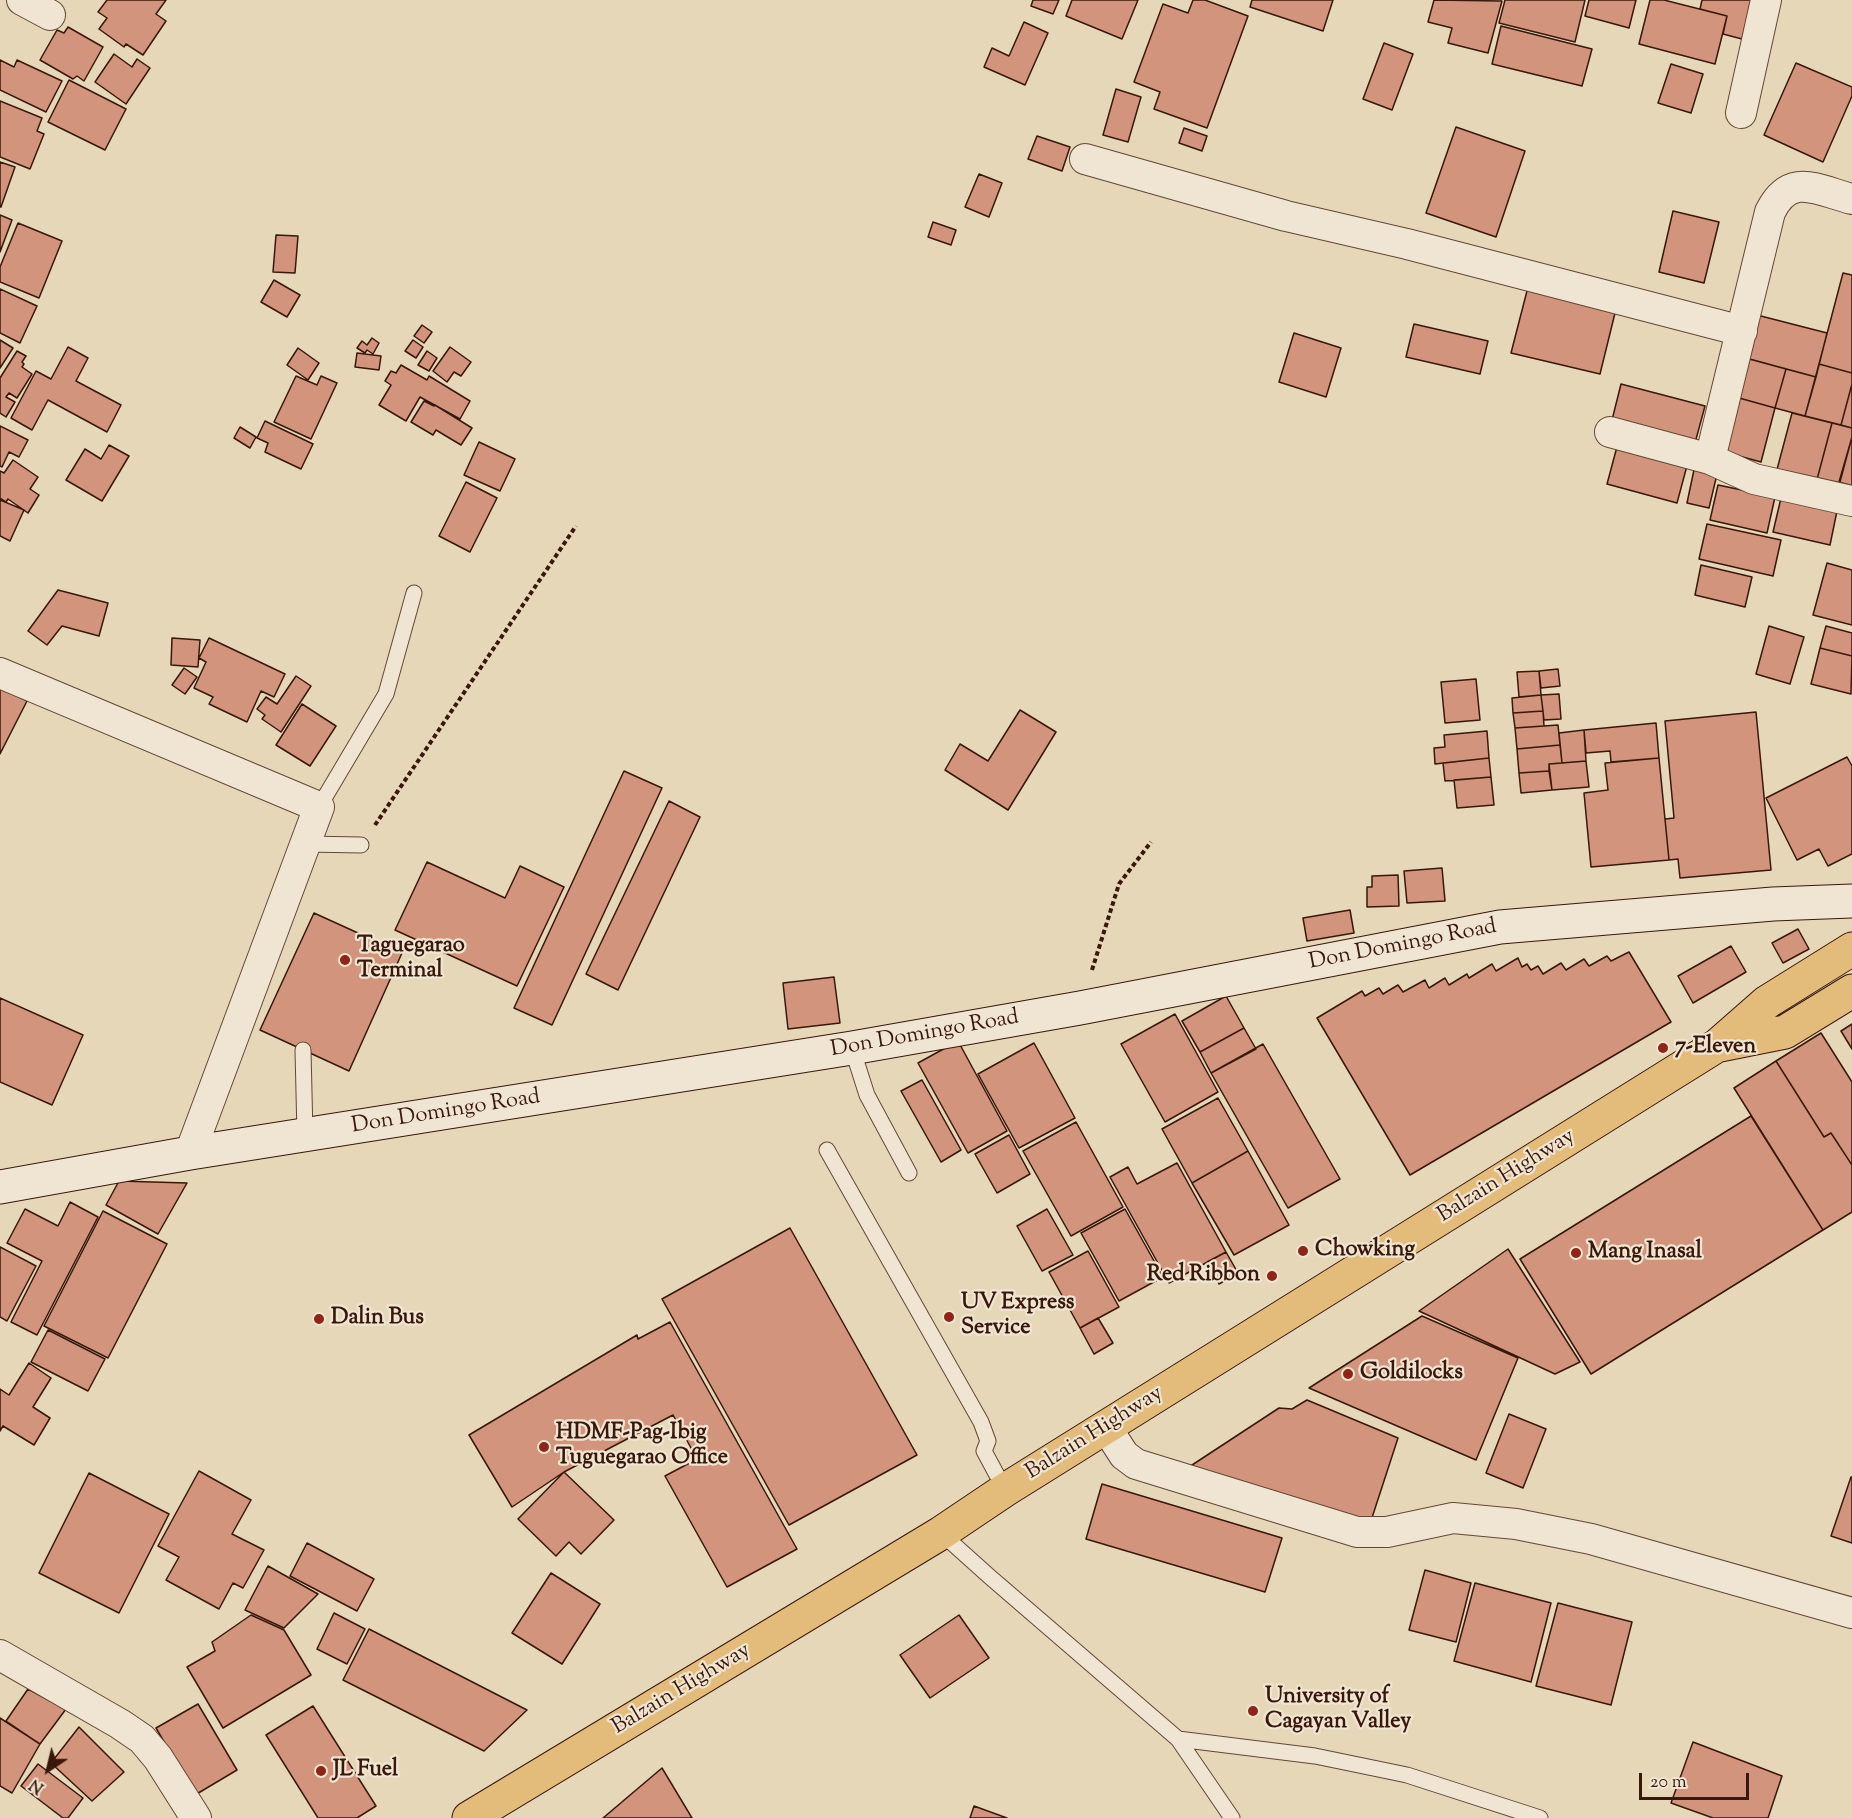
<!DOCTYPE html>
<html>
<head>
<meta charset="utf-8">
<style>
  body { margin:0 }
  #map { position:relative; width:1852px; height:1818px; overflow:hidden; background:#e6d7b9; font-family:"Sorts Mill Goudy",serif }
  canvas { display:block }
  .north { position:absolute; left:18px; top:1740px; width:60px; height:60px; -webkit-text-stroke:4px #efe5d2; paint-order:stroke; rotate:215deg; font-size:16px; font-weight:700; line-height:24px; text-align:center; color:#39170a }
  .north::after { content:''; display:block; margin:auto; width:21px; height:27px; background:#39170a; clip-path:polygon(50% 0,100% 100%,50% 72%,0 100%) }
  .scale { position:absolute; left:1639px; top:1773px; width:110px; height:27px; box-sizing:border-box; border:3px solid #39170a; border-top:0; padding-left:8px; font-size:18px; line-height:21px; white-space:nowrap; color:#39170a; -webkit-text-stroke:4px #efe5d2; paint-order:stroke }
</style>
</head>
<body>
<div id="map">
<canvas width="1852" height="1818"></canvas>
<div class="north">N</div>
<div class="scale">20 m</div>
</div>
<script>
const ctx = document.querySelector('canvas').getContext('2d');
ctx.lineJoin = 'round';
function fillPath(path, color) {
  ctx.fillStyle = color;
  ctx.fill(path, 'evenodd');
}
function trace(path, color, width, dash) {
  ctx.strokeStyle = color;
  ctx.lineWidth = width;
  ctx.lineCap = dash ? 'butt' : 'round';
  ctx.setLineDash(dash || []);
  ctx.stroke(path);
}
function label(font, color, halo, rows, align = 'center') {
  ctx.font = font + ' "Sorts Mill Goudy",serif';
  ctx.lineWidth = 4.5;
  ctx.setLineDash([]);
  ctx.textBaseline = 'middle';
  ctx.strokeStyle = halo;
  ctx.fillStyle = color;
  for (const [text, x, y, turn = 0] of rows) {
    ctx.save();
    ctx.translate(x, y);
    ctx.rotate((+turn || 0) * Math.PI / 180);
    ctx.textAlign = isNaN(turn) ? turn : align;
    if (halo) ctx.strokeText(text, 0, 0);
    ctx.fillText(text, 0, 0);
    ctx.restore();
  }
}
const building = new Path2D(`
  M 107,0 L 166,0 L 156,14 L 166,21 L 143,55 L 126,44 L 124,47 L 99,29 L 107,18 L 98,12 Z
  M 1033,0 L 1059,0 L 1053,14 L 1031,6 Z
  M 1072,0 L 1138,0 L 1122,39 L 1066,16 Z
  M 1193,0 L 1205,0 L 1248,16 L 1207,128 L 1154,109 L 1160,92 L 1134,82 L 1163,4 L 1188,13 Z
  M 1252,0 L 1333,0 L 1323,31 L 1250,7 Z
  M 1434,0 L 1502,1 L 1488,53 L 1448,43 L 1452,28 L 1428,22 Z
  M 1505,0 L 1585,0 L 1575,42 L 1499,23 Z
  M 1589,0 L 1636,0 L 1629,28 L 1585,16 Z
  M 1650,0 L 1664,0 L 1727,16 L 1715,64 L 1639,44 Z
  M 1702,0 L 1752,0 L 1742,39 L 1723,34 L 1727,16 L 1700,9 Z
  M 1024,22 L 1048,33 L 1025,85 L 984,67 L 992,48 L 1009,56 Z
  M 1501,26 L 1592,49 L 1582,86 L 1492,64 Z
  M 68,27 L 103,47 L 84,81 L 77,76 L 73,79 L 40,60 L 57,30 L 64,33 Z
  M 1384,43 L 1413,54 L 1392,110 L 1363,99 Z
  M 114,54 L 132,67 L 137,59 L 150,68 L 126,104 L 95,82 Z
  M 0,60 L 14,67 L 17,60 L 62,81 L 46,112 L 0,90 Z
  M 1796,63 L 1852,87 L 1852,96 L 1823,162 L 1764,135 Z
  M 1671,64 L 1703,74 L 1691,113 L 1658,103 Z
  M 69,80 L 126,109 L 105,150 L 48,122 Z
  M 1116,89 L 1141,97 L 1128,142 L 1103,135 Z
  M 0,101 L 42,118 L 37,131 L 44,134 L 30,169 L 0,157 Z
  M 1456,127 L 1525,151 L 1496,237 L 1426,213 Z
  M 1184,128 L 1207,136 L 1202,151 L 1179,143 Z
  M 1037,136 L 1070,147 L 1062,171 L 1028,159 Z
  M 0,162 L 15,167 L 1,207 L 0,207 Z
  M 979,174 L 1002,183 L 989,217 L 965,207 Z
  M 1673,211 L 1719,222 L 1704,283 L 1659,272 Z
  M 0,215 L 12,220 L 0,252 Z
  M 933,222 L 956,230 L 951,245 L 928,237 Z
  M 18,223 L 62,241 L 39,298 L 0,282 L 0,267 Z
  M 276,235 L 298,236 L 295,273 L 273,272 Z
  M 1843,273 L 1852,275 L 1852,373 L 1819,364 Z
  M 274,280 L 300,295 L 287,317 L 261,302 Z
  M 1528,287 L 1616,309 L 1600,374 L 1511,353 Z
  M 0,289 L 37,306 L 20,343 L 0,333 Z
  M 1757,315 L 1827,333 L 1816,377 L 1746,358 Z
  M 1414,324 L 1488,341 L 1480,374 L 1406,357 Z
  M 422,325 L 432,332 L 424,343 L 414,336 Z
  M 1294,333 L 1341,348 L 1326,397 L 1279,382 Z
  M 372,338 L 379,343 L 373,354 L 367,350 L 365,353 L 357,348 L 362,341 L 367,345 Z
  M 0,340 L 13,348 L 0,368 Z
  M 413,340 L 423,347 L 416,358 L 405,351 Z
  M 68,347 L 88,358 L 76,381 L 121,405 L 107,432 L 48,400 L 32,430 L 11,418 L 36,371 L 51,379 Z
  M 450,347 L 471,362 L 461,376 L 454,372 L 447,382 L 433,371 Z
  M 298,348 L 319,363 L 308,380 L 287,365 Z
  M 17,351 L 26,356 L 22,362 L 24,364 L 22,367 L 32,374 L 17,398 L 9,393 L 6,397 L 15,402 L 6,417 L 0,413 L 0,378 Z
  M 427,351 L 437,358 L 429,371 L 418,365 Z
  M 357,353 L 381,356 L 379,370 L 355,367 Z
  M 1742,357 L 1786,369 L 1775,408 L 1732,396 Z
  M 1819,364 L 1852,373 L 1852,384 L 1841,425 L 1805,416 Z
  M 401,365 L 427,380 L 429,376 L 470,401 L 460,419 L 420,397 L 406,421 L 379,405 L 391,385 L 385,381 L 391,371 L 396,373 Z
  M 1786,369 L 1816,377 L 1805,416 L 1775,408 Z
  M 296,376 L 317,385 L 321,376 L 337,383 L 311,439 L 274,422 Z
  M 1621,384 L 1705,406 L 1695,443 L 1612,420 Z
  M 1852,384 L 1852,428 L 1841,425 Z
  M 1732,396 L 1775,408 L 1761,462 L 1717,450 Z
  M 424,401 L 434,406 L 435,405 L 472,428 L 461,445 L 436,430 L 433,435 L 411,422 Z
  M 1792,413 L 1832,423 L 1815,487 L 1775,477 Z
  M 265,421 L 313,444 L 301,469 L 265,452 L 268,443 L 257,438 Z
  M 1832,423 L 1852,428 L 1852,437 L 1837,493 L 1815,487 Z
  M 0,426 L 28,440 L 19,457 L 9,452 L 2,467 L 0,466 Z
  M 240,427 L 256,437 L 250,448 L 234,438 Z
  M 1852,437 L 1852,486 L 1839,482 Z
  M 479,442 L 515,459 L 500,491 L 464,475 Z
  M 1618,443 L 1688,462 L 1677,503 L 1607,484 Z
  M 109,445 L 129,456 L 102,501 L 66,480 L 85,449 L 101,459 Z
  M 13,460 L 38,477 L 30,489 L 39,495 L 28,513 L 8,499 L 6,502 L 0,498 L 0,471 L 4,473 Z
  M 1695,465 L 1718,470 L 1709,508 L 1687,503 Z
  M 466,482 L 497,498 L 470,552 L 439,536 Z
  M 1718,485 L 1775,497 L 1767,533 L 1710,520 Z
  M 1781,498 L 1837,511 L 1830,545 L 1773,532 Z
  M 0,500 L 24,510 L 10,541 L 0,536 Z
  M 1707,524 L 1781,540 L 1773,576 L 1699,559 Z
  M 1827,563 L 1852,570 L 1852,625 L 1813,615 Z
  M 1701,565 L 1752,577 L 1745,607 L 1695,595 Z
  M 58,590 L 108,603 L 99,636 L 62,626 L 47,645 L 28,631 Z
  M 1769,626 L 1804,637 L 1790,684 L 1756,674 Z
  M 1826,626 L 1852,633 L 1852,656 L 1820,648 Z
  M 172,638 L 200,640 L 198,667 L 171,665 Z
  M 209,638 L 285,674 L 274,697 L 261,691 L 247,722 L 209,704 L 213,697 L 194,688 L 206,662 L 199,658 Z
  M 1820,648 L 1852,656 L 1851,694 L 1811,684 Z
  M 184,668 L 197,677 L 185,694 L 172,685 Z
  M 1558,669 L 1560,686 L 1541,688 L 1539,671 Z
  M 1539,671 L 1541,695 L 1519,697 L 1517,672 Z
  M 296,676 L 311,686 L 281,732 L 262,719 L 265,715 L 257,709 L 266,697 L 277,704 Z
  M 1476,679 L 1480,720 L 1445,723 L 1441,682 Z
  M 0,687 L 27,701 L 0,754 Z
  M 1559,694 L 1561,719 L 1544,720 L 1541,695 Z
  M 1541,695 L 1543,711 L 1513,713 L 1512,698 Z
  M 302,704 L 336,726 L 310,766 L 276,745 Z
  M 1020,710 L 1056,732 L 1008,810 L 945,770 L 960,744 L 988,761 Z
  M 1543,711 L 1544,726 L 1515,728 L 1513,713 Z
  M 1756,712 L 1771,870 L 1680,878 L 1678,859 L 1669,860 L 1665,819 L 1674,818 L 1665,721 Z
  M 1656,723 L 1659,758 L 1611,762 L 1610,751 L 1586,753 L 1584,730 Z
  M 1558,725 L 1560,745 L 1517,749 L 1515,728 Z
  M 1584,730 L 1586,761 L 1562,763 L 1559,733 Z
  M 1487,731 L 1489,758 L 1435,764 L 1434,748 L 1445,747 L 1444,735 Z
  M 1560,745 L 1562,763 L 1549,764 L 1549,771 L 1519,773 L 1517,749 Z
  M 1847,757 L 1852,766 L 1852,854 L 1828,866 L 1819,849 L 1797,860 L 1766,798 Z
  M 1489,758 L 1491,777 L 1445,781 L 1443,763 Z
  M 1659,758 L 1669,860 L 1591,867 L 1584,793 L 1608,790 L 1605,763 Z
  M 1586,761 L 1589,787 L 1552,790 L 1549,764 Z
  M 624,771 L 662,788 L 552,1025 L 514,1008 Z
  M 1549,771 L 1552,790 L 1521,793 L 1519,773 Z
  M 1491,777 L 1494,805 L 1457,808 L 1454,780 Z
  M 669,801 L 700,817 L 618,990 L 586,974 Z
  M 427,862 L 505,898 L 520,866 L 564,887 L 517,986 L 395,930 Z
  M 1442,868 L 1445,901 L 1407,903 L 1404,871 Z
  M 1398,875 L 1399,906 L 1367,907 L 1367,887 L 1372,887 L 1372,876 Z
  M 1350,910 L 1354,933 L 1307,941 L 1303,918 Z
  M 314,913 L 402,953 L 349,1071 L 260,1030 Z
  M 1798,929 L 1809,949 L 1783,963 L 1772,943 Z
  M 1731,946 L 1746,972 L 1693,1003 L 1678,976 Z
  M 1629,952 L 1671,1022 L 1410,1175 L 1317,1018 L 1362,991 L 1365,996 L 1379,988 L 1383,994 L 1398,985 L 1403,992 L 1425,980 L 1429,988 L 1445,978 L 1449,985 L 1467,974 L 1469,978 L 1492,964 L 1496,971 L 1518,958 L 1522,967 L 1527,964 L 1531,970 L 1538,966 L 1543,974 L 1561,963 L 1566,970 L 1584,959 L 1589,966 L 1607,956 L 1611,961 Z
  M 834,977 L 840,1023 L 788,1029 L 783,983 Z
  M 1226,996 L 1244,1028 L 1200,1052 L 1182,1021 Z
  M 0,998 L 83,1035 L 52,1105 L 0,1082 Z
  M 1175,1014 L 1218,1092 L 1165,1122 L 1121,1044 Z
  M 1852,1024 L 1852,1049 L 1841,1031 Z
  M 1244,1028 L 1256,1049 L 1211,1073 L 1200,1052 Z
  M 1821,1033 L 1852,1082 L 1852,1165 L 1831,1133 L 1824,1137 L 1776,1061 Z
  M 958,1041 L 1007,1131 L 968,1153 L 918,1063 Z
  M 1034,1043 L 1075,1118 L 1019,1148 L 978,1074 Z
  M 1263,1044 L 1340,1179 L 1288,1208 L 1211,1073 Z
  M 1776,1061 L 1824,1137 L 1831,1133 L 1852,1165 L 1852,1212 L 1823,1230 L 1734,1088 Z
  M 922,1080 L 961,1150 L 941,1162 L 901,1091 Z
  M 1218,1098 L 1248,1151 L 1192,1183 L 1162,1129 Z
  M 1751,1116 L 1823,1230 L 1591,1374 L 1520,1259 Z
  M 1076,1122 L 1123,1207 L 1071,1236 L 1023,1151 Z
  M 1009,1135 L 1030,1174 L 997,1193 L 975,1154 Z
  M 1248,1151 L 1289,1225 L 1234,1255 L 1192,1183 Z
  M 1177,1163 L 1226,1252 L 1169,1283 L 1110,1177 L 1128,1167 L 1137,1184 Z
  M 119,1181 L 187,1183 L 158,1234 L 106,1205 Z
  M 70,1202 L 98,1217 L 37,1335 L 11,1322 L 42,1261 L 7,1243 L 25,1209 L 58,1226 Z
  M 1047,1209 L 1073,1255 L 1042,1271 L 1017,1226 Z
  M 1125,1209 L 1163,1277 L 1119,1301 L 1081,1233 Z
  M 103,1211 L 167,1244 L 108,1358 L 44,1326 Z
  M 790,1228 L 917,1455 L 789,1525 L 662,1299 Z
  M 0,1247 L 36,1266 L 7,1321 L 0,1317 Z
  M 1508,1249 L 1580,1362 L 1555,1374 L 1419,1311 Z
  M 1088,1251 L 1119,1307 L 1080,1328 L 1049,1272 Z
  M 1226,1252 L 1238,1273 L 1219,1284 L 1207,1262 Z
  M 1422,1316 L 1518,1358 L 1476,1460 L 1309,1388 Z
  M 1098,1318 L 1113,1343 L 1094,1354 L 1080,1328 Z
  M 670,1322 L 797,1549 L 727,1587 L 665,1476 L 697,1459 L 673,1415 L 564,1472 L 512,1507 L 469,1435 L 637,1335 L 638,1339 Z
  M 48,1330 L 105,1359 L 88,1391 L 31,1362 Z
  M 29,1363 L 51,1378 L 33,1407 L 50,1418 L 34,1445 L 3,1426 L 0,1431 L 0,1389 L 9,1395 Z
  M 1307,1400 L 1398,1438 L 1368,1530 L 1189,1467 L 1279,1408 L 1292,1409 Z
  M 1509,1414 L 1546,1429 L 1523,1488 L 1486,1473 Z
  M 199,1471 L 251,1500 L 232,1534 L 264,1550 L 243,1588 L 233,1583 L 219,1609 L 166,1580 L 179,1557 L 158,1546 Z
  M 564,1472 L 614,1520 L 581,1554 L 569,1542 L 556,1556 L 518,1519 Z
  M 89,1473 L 169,1514 L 119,1613 L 39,1573 Z
  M 1851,1477 L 1852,1477 L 1852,1543 L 1831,1536 Z
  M 1102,1484 L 1282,1538 L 1265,1592 L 1086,1539 Z
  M 307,1543 L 374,1579 L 357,1611 L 290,1576 Z
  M 268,1566 L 318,1594 L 284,1628 L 245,1610 Z
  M 1425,1570 L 1471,1583 L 1456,1642 L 1409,1630 Z
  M 551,1573 L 600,1604 L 562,1664 L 512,1633 Z
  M 1475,1583 L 1551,1603 L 1531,1682 L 1454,1661 Z
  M 1558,1603 L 1632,1622 L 1611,1705 L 1536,1686 Z
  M 334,1613 L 365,1629 L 347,1664 L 317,1649 Z
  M 251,1615 L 284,1630 L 311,1675 L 223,1728 L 187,1667 L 215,1651 L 212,1642 Z
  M 959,1615 L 989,1658 L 930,1698 L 900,1655 Z
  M 369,1629 L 527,1710 L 484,1751 L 343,1680 Z
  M 28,1689 L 66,1709 L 40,1744 L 6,1721 Z
  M 198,1704 L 237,1770 L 195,1795 L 156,1728 Z
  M 313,1706 L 376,1806 L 357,1818 L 318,1818 L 266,1735 Z
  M 0,1718 L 40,1744 L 12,1793 L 0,1786 Z
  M 79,1727 L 124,1772 L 92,1801 L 51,1763 Z
  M 1693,1742 L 1782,1776 L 1768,1818 L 1713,1818 L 1671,1803 Z
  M 38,1764 L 83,1798 L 68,1818 L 63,1818 L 21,1786 Z
  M 662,1768 L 692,1818 L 603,1818 Z
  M 974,1806 L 1007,1818 L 970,1818 Z`);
fillPath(building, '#d2947c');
trace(building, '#39170a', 1.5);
const service = new Path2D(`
  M 319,807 L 386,694 L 414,593
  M 306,844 L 361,845
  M 852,1048 L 867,1095 L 909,1173
  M 303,1050 L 305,1135
  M 827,1150 L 981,1422 L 988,1441 L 984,1451 L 1005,1490
  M 941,1533 L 990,1577 L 1178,1739 L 1232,1818
  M 1178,1739 L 1315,1756 L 1407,1775 L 1540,1818`);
const minor = new Path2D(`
  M 22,0 L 50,15
  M 1741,113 L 1766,0
  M 1085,159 L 1286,216 L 1407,244 L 1742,331
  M 1610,432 L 1710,459 L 1754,479 L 1852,501
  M 1710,459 L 1770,212 C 1790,171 1817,190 1852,199
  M 0,673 L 319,807 L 190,1153
  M 1106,1427 L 1124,1455 L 1136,1464 L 1357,1532 L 1387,1532 L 1453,1518 L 1516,1524 L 1591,1539 L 1852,1613
  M 0,1655 L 120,1724 L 142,1739 L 158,1758 L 196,1818`);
const secondary = new Path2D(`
  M 0,1187 L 190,1153 L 852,1048 L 1080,1008 L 1500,927 L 1773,904 L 1852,901`);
const primary = new Path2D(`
  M 1720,1045 L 1785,1032 L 1852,991
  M 469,1818 L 941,1533 L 1005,1490 L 1718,1045 L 1767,1002 L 1852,949`);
trace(service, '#644736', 17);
trace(minor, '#644736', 32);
trace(secondary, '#39170a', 35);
trace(primary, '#39170a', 35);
trace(new Path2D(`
  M 375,825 L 576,526
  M 1092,970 L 1119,884 L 1151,842`), '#39170a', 4, [4.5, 3]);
trace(service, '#efe5d2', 15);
trace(minor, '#efe5d2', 30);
trace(secondary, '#efe5d2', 33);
trace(primary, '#e3bc7c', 33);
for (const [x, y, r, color] of [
  [345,960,6,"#8f2418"],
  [1663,1048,6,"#8f2418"],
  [1303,1251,6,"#8f2418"],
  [1576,1253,6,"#8f2418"],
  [1272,1276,6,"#8f2418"],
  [949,1317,6,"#8f2418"],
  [319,1319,6,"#8f2418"],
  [1348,1374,6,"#8f2418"],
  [544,1447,6,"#8f2418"],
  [1253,1711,6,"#8f2418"],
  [321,1771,6,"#8f2418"]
]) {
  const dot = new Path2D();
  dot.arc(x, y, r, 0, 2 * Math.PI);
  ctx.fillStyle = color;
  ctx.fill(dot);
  trace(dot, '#efe5d2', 2);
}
label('22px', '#39170a', '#efe5d2', [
  ["Don Domingo Road",1403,946,-11],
  ["Don Domingo Road",925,1035,-10],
  ["Don Domingo Road",446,1113,-9],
  ["Balzain Highway",1507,1177,-32],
  ["Balzain Highway",1095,1434,-32],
  ["Balzain Highway",682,1690,-31]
]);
label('bold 22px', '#39170a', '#efe5d2', [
  ["Taguegarao",357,947],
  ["Terminal",357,972],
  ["7-Eleven",1675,1048],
  ["Chowking",1315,1251],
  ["Mang Inasal",1588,1253],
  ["Red Ribbon",1260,1276,"right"],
  ["UV Express",961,1304],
  ["Service",961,1329],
  ["Dalin Bus",331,1319],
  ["Goldilocks",1360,1374],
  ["HDMF-Pag-Ibig",556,1434],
  ["Tuguegarao Office",556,1459],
  ["University of",1265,1698],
  ["Cagayan Valley",1265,1723],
  ["JL Fuel",333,1771]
], 'left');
</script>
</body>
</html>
